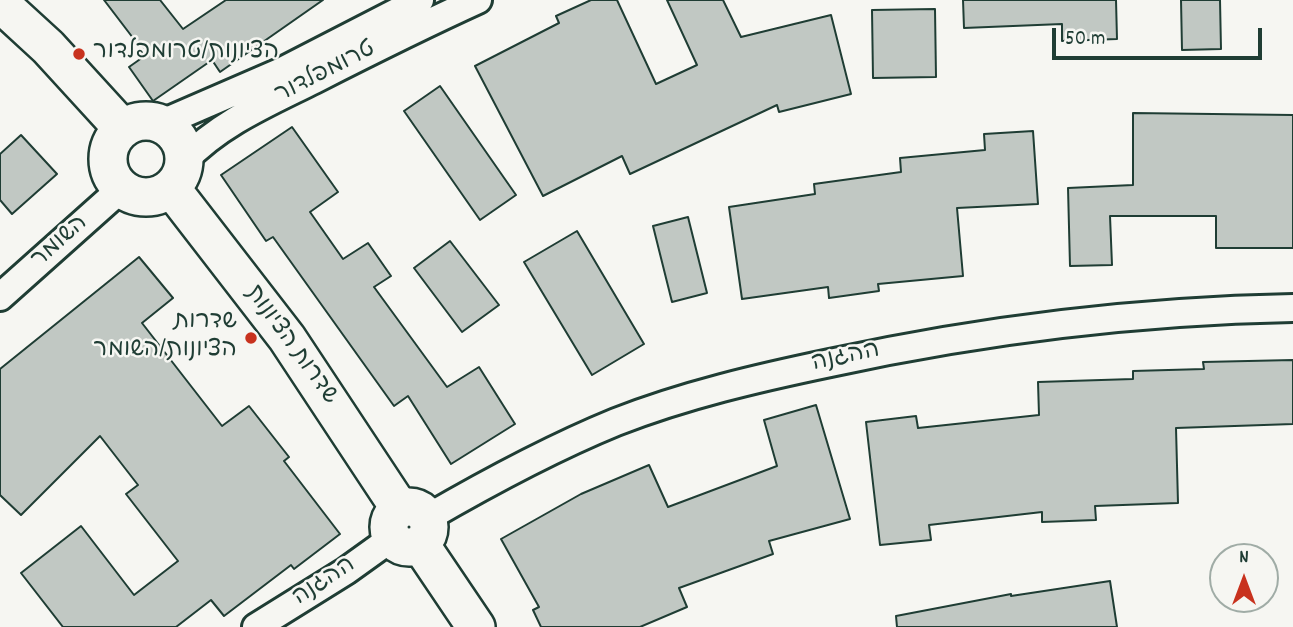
<!DOCTYPE html>
<html>
<head>
<meta charset="utf-8">
<style>
  body { margin:0 }
  #map { position:relative; width:1293px; height:627px; overflow:hidden; background:#f6f6f2; font-family:Dekko,sans-serif }
  canvas { display:block }
  .north { position:absolute; left:1209px; top:543px; width:70px; height:70px; box-sizing:border-box; background:#f6f6f2; border:2px solid #a0aca6; border-radius:50%; rotate:0deg; font-size:19px; font-weight:700; line-height:28px; text-align:center; color:#1f3d34 }
  .north::after { content:''; display:block; margin:auto; width:24px; height:32px; background:#c8321e; clip-path:polygon(50% 0,100% 100%,50% 72%,0 100%) }
  .scale { position:absolute; left:1052px; top:28px; width:210px; height:32px; box-sizing:border-box; border:4px solid #1f3d34; border-top:0; padding-left:9px; font-size:21px; line-height:24px; white-space:nowrap; color:#1f3d34; -webkit-text-stroke:5px #f6f6f2; paint-order:stroke }
</style>
</head>
<body>
<div id="map">
<canvas width="1293" height="627"></canvas>
<div class="north">N</div>
<div class="scale">50 m</div>
</div>
<script>
const ctx = document.querySelector('canvas').getContext('2d');
ctx.lineJoin = 'round';
function fillPath(path, color) {
  ctx.fillStyle = color;
  ctx.fill(path, 'evenodd');
}
function trace(path, color, width, dash) {
  ctx.strokeStyle = color;
  ctx.lineWidth = width;
  ctx.lineCap = dash ? 'butt' : 'round';
  ctx.setLineDash(dash || []);
  ctx.stroke(path);
}
function label(font, color, halo, rows, align = 'center') {
  ctx.font = font + ' Dekko,"Playpen Sans Hebrew",sans-serif';
  ctx.lineWidth = 5;
  ctx.setLineDash([]);
  ctx.textBaseline = 'middle';
  ctx.strokeStyle = halo;
  ctx.fillStyle = color;
  for (const [text, x, y, turn = 0] of rows) {
    ctx.save();
    ctx.translate(x, y);
    ctx.rotate((+turn || 0) * Math.PI / 180);
    ctx.textAlign = isNaN(turn) ? turn : align;
    if (halo) ctx.strokeText(text, 0, 0);
    ctx.fillText(text, 0, 0);
    ctx.restore();
  }
}
const building = new Path2D(`
  M 104,0 L 160,0 L 183,29 L 226,0 L 323,0 L 220,72 L 212,60 L 153,101 L 129,67 L 146,55 Z
  M 591,0 L 617,0 L 656,84 L 697,65 L 667,0 L 723,0 L 741,37 L 831,15 L 851,94 L 779,112 L 777,105 L 630,174 L 622,156 L 543,196 L 475,66 L 559,23 L 556,16 Z
  M 963,0 L 1116,0 L 1117,39 L 1062,41 L 1062,24 L 964,28 Z
  M 1181,0 L 1220,0 L 1221,49 L 1182,50 Z
  M 935,9 L 936,77 L 873,78 L 872,10 Z
  M 440,86 L 516,195 L 480,220 L 404,111 Z
  M 1133,113 L 1293,115 L 1293,248 L 1216,248 L 1216,216 L 1110,216 L 1112,265 L 1070,266 L 1068,188 L 1133,185 Z
  M 292,127 L 338,192 L 310,212 L 343,259 L 368,243 L 391,276 L 374,287 L 447,387 L 479,367 L 515,424 L 451,464 L 408,396 L 394,406 L 273,237 L 266,241 L 221,175 Z
  M 1033,131 L 1038,204 L 957,208 L 963,276 L 878,284 L 879,291 L 829,298 L 828,287 L 742,299 L 729,207 L 815,194 L 814,184 L 901,172 L 900,158 L 985,150 L 984,134 Z
  M 21,135 L 57,174 L 12,214 L 0,200 L 0,154 Z
  M 688,217 L 707,293 L 672,302 L 653,226 Z
  M 577,231 L 644,344 L 592,375 L 524,262 Z
  M 450,241 L 499,305 L 462,332 L 414,268 Z
  M 139,257 L 173,298 L 142,323 L 222,426 L 249,406 L 289,457 L 284,461 L 340,534 L 294,569 L 291,565 L 224,616 L 211,600 L 176,627 L 63,627 L 21,573 L 81,526 L 134,595 L 178,561 L 126,494 L 138,485 L 100,436 L 21,515 L 0,495 L 0,369 Z
  M 1293,360 L 1293,424 L 1176,428 L 1178,503 L 1095,506 L 1096,520 L 1042,522 L 1042,512 L 929,525 L 931,540 L 880,545 L 866,422 L 916,416 L 918,428 L 1039,415 L 1038,382 L 1133,379 L 1133,371 L 1204,369 L 1203,362 Z
  M 816,405 L 850,519 L 769,541 L 773,554 L 679,588 L 687,607 L 640,627 L 541,627 L 533,610 L 539,607 L 501,539 L 581,494 L 649,465 L 668,507 L 777,466 L 764,420 Z
  M 1110,581 L 1117,627 L 897,627 L 896,616 L 1011,594 L 1011,596 Z`);
fillPath(building, '#c1c8c3');
trace(building, '#1f3d34', 2);
const street = new Path2D(`
  M 160,124 L 280,72 L 420,0
  M 184,161 C 220,123 268,103 314,80 C 369,52 423,25 478,0
  M 0,297 L 121,189
  M 427,518 C 489,482 550,449 616,422 C 685,395 758,378 830,363 C 982,330 1138,311 1293,308
  M 256,627 L 346,571 L 392,538`);
const secondary = new Path2D(`
  M 0,3 L 48,47 L 123,129
  M108 159a38 38 0 1 1 76 0a38 38 0 1 1-76 0Z
  M 171,188 L 287,338 L 400,509
  M389 527a20 20 0 1 1 40 0a20 20 0 1 1-40 0Z
  M 420,544 L 476,627`);
trace(street, '#1f3d34', 32);
trace(secondary, '#1f3d34', 42);
trace(street, '#f6f6f2', 26);
trace(secondary, '#f6f6f2', 37);
for (const [x, y, r, color] of [
  [79,54,7,"#c8321e"],
  [251,338,7,"#c8321e"]
]) {
  const dot = new Path2D();
  dot.arc(x, y, r, 0, 2 * Math.PI);
  ctx.fillStyle = color;
  ctx.fill(dot);
  trace(dot, '#f6f6f2', 2.5);
}
label('24px', '#1f3d34', '#f6f6f2', [
  ["הציונות/טרומפלדור",93,54],
  ["שדרות",237,324,"right"],
  ["הציונות/השומר",237,352,"right"]
], 'left');
label('24px', '#1f3d34', '#f6f6f2', [
  ["טרומפלדור",326,74,-27],
  ["השומר",61,243,-42],
  ["שדרות הציונות",290,346,54],
  ["ההגנה",846,359,-12],
  ["ההגנה",325,583,-33]
]);
</script>
</body>
</html>
